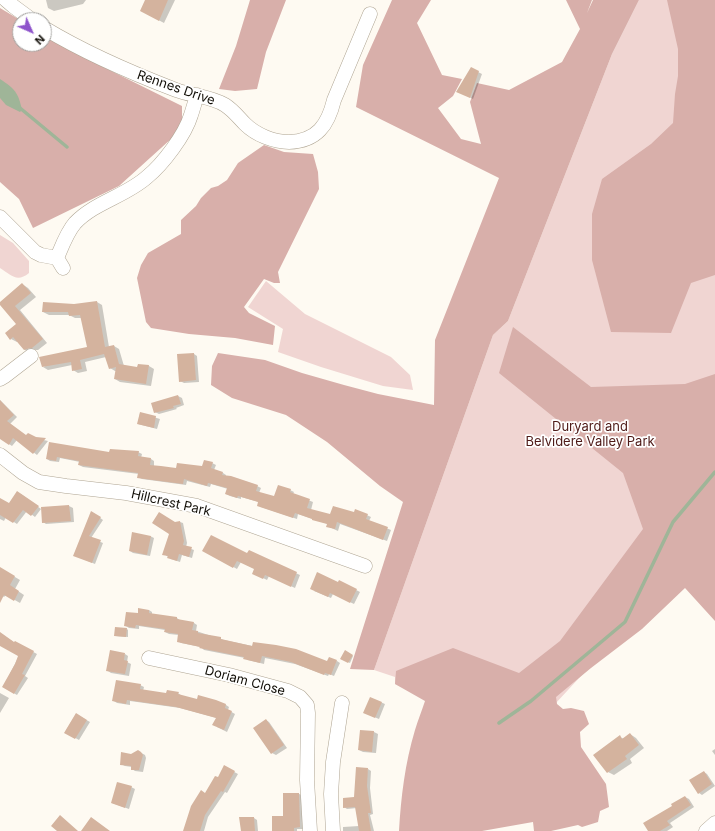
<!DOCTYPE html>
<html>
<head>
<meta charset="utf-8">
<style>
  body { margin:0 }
  #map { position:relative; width:715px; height:831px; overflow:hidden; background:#fefaf2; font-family:Inter,sans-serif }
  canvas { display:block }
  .north { position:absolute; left:12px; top:12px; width:40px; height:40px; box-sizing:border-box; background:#fff; border:1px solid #a09f9c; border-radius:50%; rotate:135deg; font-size:11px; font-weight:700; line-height:16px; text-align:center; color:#120f08 }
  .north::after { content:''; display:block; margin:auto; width:14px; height:18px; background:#8e54cb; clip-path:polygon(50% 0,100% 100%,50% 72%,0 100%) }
</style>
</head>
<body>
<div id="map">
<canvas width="715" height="831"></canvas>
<div class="north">N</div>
</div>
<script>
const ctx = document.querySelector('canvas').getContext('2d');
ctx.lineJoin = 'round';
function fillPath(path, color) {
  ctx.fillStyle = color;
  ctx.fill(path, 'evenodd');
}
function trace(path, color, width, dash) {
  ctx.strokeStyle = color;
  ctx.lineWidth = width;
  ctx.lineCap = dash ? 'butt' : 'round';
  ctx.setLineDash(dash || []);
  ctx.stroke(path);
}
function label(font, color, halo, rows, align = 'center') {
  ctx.font = font + ' Inter,sans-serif';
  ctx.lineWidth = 3.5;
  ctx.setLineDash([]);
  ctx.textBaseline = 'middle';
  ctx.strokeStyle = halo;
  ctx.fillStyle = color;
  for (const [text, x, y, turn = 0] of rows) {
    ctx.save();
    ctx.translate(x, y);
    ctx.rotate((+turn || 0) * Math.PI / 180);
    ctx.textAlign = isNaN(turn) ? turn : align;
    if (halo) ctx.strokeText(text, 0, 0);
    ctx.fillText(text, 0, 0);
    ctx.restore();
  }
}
fillPath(new Path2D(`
  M 639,0 L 715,0 L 715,487 L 630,623 L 518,744 L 395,684 L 395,677 L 374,670 L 493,335 L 508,321 L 612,54 Z
  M 0,235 L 13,243 L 29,261 L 29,273 C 17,283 11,275 0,268 Z
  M 266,281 L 305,314 L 391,357 L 410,375 L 413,390 L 383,386 L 321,367 L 278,352 L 283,329 L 248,307 Z`), '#f0d5d2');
fillPath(new Path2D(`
  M 250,0 L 286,0 L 266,52 L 257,89 L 235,91 L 219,89 L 236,46 Z
  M 392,0 L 431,0 L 417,23 L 442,75 L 462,79 L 453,96 L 438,108 L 461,139 L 481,144 L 470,102 L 477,83 L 509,90 L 562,62 L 580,29 L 566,0 L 592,0 L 587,13 L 593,0 L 639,0 L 612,54 L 508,321 L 493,335 L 374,670 L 350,669 L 403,502 L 380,486 L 327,442 L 286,415 L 232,398 L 211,385 L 212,366 L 218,353 L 265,360 L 302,373 L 344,385 L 378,394 L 434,405 L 435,340 L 499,178 L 356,107 L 363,65 Z
  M 667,0 L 715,0 L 715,275 L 691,283 L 671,333 L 611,332 L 592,260 L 592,214 L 602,179 L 651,144 L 673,123 L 675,94 L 678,76 L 678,49 Z
  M 0,8 L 20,20 L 20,44 L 44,44 L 44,35 L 79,55 L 182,106 L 182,129 L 119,186 L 33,228 L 19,199 L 0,182 Z
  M 264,145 L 284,152 L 313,154 L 318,172 L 319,189 L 278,272 L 280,283 L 274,283 L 264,279 L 244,307 L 249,313 L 275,326 L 273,345 L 235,338 L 189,334 L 151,328 L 146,322 L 137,278 L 141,265 L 148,253 L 181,234 L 181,220 L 196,206 L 201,198 L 211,188 L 218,186 L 227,180 L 238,163 Z
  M 513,327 L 591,387 L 685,384 L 715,374 L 715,621 L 685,588 L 642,629 L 591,668 L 556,697 L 557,704 L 563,709 L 571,708 L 584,711 L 589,724 L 580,732 L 581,747 L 606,784 L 609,807 L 600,811 L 598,822 L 582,827 L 578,825 L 551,831 L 534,831 L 533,822 L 482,831 L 399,831 C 401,797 405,763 415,730 C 418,720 422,710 425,701 L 395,684 L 396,671 L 453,648 L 519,673 L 560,641 L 643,529 L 623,473 L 499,373 Z`), '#d8afaa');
fillPath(new Path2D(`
  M 0,79 C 15,89 18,92 22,110 L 20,112 L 6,105 L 0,98 Z`), '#9fb598');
fillPath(new Path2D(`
  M 46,0 L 86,0 L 83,4 L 54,11 L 48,8 Z
  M 146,0 L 175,0 L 164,23 L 147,14 Z
  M 472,69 L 482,74 L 473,99 L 461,93 Z
  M 22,284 L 28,288 L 36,297 L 20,310 L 47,343 L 38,350 L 36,350 L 31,353 L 25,350 L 18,341 L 17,342 L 11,339 L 17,324 L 0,303 Z
  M 97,302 L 102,305 L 109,347 L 114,346 L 119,349 L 124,366 L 138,368 L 139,365 L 149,366 L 154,369 L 151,386 L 120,382 L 115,379 L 117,371 L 115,371 L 110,368 L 106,357 L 85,362 L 87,371 L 78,373 L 73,370 L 72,365 L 48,370 L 43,367 L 88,348 L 82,318 L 75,318 L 69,315 L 49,315 L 43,312 Z
  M 194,354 L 197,356 L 199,382 L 184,383 L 180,381 Z
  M 178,396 L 182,398 L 184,405 L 176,408 L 177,409 L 159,414 L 155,412 Z
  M 0,400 L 17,417 L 10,424 L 26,436 L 48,441 L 37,455 L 17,440 L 12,446 L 0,438 Z
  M 140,413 L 160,419 L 157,429 L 138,424 Z
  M 50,443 L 110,453 L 138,452 L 142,454 L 141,458 L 151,459 L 154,461 L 154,467 L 177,469 L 202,467 L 212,463 L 216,465 L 214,470 L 223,473 L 226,475 L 226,477 L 257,486 L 261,488 L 259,493 L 275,497 L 290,490 L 294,492 L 293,494 L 313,502 L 311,510 L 331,515 L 355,513 L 356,510 L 371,517 L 369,521 L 391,530 L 387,541 L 340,524 L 338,531 L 327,526 L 328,524 L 298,514 L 297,519 L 261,507 L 259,502 L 241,497 L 241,499 L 230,496 L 226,494 L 228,489 L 211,484 L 210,487 L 187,481 L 186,485 L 142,479 L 138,477 L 139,474 L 83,467 L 79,465 L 80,462 L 60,458 L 59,462 L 50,461 L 47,459 Z
  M 21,494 L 41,509 L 35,517 L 27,511 L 17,524 L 6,517 L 4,521 L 0,519 L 0,499 L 9,504 Z
  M 69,506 L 73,508 L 74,522 L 46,524 L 43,522 L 42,508 Z
  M 92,512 L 103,520 L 91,538 L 103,543 L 95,564 L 78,557 Z
  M 180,522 L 183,523 L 187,543 L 186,547 L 194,550 L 192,558 L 182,555 L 180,562 L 171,559 L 164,554 L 175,523 Z
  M 150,536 L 154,538 L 150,556 L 133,553 L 130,551 Z
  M 203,550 L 248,555 L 249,552 L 300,575 L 295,588 L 269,576 L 267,580 L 257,575 L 255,569 L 241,562 L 237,569 Z
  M 0,568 L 20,580 L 15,589 L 24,595 L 20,603 L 6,595 L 4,597 L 0,594 Z
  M 339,581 L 360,592 L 354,604 L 333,594 L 331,598 L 314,591 L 338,583 Z
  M 149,610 L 152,612 L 152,615 L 177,618 L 181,621 L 194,623 L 197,625 L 196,631 L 224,640 L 328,662 L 337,661 L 340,663 L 334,676 L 329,674 L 328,676 L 295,664 L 265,658 L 264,664 L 248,660 L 245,658 L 204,650 L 201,647 L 181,643 L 178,641 L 179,635 L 169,634 L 165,632 L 165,630 L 139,626 L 139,629 L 129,628 L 126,626 L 138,615 Z
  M 127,629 L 128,630 L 128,637 L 115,636 Z
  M 0,633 L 15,643 L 15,642 L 37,654 L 25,676 L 28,678 L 17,695 L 3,687 L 19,656 L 0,642 Z
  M 345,652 L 353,656 L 350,663 L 341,659 Z
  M 125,654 L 128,656 L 127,662 L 131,664 L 129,676 L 111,673 L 108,671 Z
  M 140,685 L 144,687 L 143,691 L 167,694 L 178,693 L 182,696 L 197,700 L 226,705 L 229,707 L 228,710 L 235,714 L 227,732 L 217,727 L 217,718 L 180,708 L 130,701 L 130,705 L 117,703 L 114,701 Z
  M 0,693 L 9,698 L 0,713 Z
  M 371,698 L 385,704 L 379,719 L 367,714 Z
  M 76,714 L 90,722 L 79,740 L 65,732 Z
  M 266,720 L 269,722 L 287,748 L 276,755 L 272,753 L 255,728 Z
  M 361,731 L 374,732 L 378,734 L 376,753 L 363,752 L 359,750 Z
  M 630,734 L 636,738 L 644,748 L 630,759 L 632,763 L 614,775 L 608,772 L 620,737 L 624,739 Z
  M 715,749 L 715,755 L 712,751 Z
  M 138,751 L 145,755 L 146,758 L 143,772 L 135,771 L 132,769 L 132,767 L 125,766 L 121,764 L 131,755 Z
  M 225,767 L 238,774 L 227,793 L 225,792 L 208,817 L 204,831 L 184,831 L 206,794 L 218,779 Z
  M 368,769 L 371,771 L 370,788 L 373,814 L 370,815 L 374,831 L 343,831 L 343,827 L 359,826 L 357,808 L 347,809 L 344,807 L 355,798 Z
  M 704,772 L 707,774 L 715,786 L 702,795 L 699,793 Z
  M 131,787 L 135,789 L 129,809 L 112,803 Z
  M 299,794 L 302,795 L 303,829 L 297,829 L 297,831 L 275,831 Z
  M 685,797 L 689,799 L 694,807 L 670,823 L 673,827 L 667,831 L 649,831 L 674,806 Z
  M 254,818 L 257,820 L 258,831 L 242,831 Z`), '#0003');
trace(new Path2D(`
  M 20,108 L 67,147
  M 499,723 L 531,701 L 625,622 L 673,522 L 715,472`), '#9fb598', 3.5);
fillPath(new Path2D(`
  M 145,0 L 168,0 L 159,21 L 140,11 Z
  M 471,67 L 479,71 L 470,98 L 456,92 Z
  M 22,283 L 31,293 L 15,306 L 43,339 L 32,348 L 30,348 L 24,350 L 13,337 L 10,340 L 5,333 L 16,324 L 0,305 L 0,302 Z
  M 97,301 L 105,347 L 114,345 L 119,364 L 137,367 L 138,364 L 149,365 L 146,384 L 114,379 L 116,367 L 109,369 L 104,354 L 80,360 L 82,369 L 72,371 L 71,362 L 42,367 L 39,357 L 87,347 L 80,315 L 69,316 L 68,312 L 42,312 L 43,302 L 74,304 Z
  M 194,353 L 196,380 L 179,382 L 177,354 Z
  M 178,395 L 181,404 L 173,406 L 174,408 L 154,413 L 151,403 Z
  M 0,400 L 14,415 L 7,421 L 26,435 L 28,433 L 36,437 L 46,438 L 33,454 L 13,438 L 9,445 L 0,439 Z
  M 140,412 L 156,416 L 154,428 L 137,424 Z
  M 49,442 L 109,452 L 110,449 L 139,451 L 138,456 L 151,458 L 150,465 L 161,466 L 176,468 L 177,463 L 202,466 L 204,460 L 213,462 L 211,468 L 223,472 L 222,475 L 231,476 L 258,485 L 256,491 L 274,496 L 278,485 L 291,489 L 290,492 L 310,499 L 307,508 L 330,514 L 333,506 L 354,512 L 355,509 L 368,514 L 366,519 L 388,527 L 383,540 L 337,522 L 335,529 L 326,527 L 327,524 L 312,520 L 312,519 L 295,513 L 293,518 L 257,506 L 258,502 L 238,496 L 237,498 L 225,494 L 227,488 L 208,483 L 207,486 L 184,479 L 183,484 L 137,478 L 138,473 L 78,465 L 79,461 L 57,457 L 56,461 L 46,459 Z
  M 17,491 L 39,506 L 31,516 L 23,510 L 13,523 L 0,515 L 0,498 L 9,503 Z
  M 69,505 L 71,521 L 42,523 L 41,507 Z
  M 91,511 L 101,517 L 89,536 L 101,540 L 92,563 L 73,556 Z
  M 159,512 L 175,522 L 180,521 L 184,541 L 183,545 L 192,547 L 189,557 L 179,554 L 177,561 L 167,558 L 168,556 L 162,555 L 169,534 L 152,523 Z
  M 132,532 L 151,536 L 147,555 L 129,551 Z
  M 211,535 L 247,553 L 249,550 L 297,572 L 291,587 L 265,575 L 263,579 L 252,574 L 254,569 L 237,561 L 233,568 L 202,551 Z
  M 0,567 L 15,576 L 10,585 L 19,591 L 14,601 L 4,595 L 0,603 Z
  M 317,572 L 338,582 L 339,580 L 357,589 L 350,603 L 330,593 L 328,597 L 310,589 Z
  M 138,608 L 149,610 L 149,613 L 177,617 L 177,619 L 194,622 L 192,630 L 198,631 L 198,633 L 221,637 L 221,639 L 252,646 L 253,642 L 276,645 L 296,649 L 327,661 L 329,657 L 337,660 L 331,675 L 325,673 L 324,675 L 291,662 L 262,656 L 260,663 L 243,659 L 244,657 L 199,648 L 200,647 L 177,642 L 178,634 L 164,632 L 165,629 L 136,625 L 135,628 L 124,626 L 126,612 L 138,613 Z
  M 115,627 L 127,628 L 126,637 L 114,636 Z
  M 0,632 L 14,642 L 15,641 L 34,651 L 22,674 L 25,675 L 14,694 L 2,687 L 15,664 L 18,656 L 0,646 Z
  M 110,650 L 125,653 L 124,660 L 128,661 L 125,674 L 106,671 Z
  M 345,650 L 353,655 L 348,663 L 340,659 Z
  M 116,680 L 141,684 L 140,689 L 166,693 L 167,690 L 179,692 L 178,694 L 197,699 L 198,695 L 216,700 L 226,704 L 225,708 L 232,711 L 224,730 L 212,725 L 216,718 L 176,707 L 127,700 L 126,704 L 112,701 Z
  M 370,697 L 382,702 L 375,718 L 363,713 Z
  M 76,713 L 87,720 L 75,739 L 64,733 Z
  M 266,719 L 284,745 L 271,754 L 253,728 Z
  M 360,730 L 374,731 L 372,752 L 358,750 Z
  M 630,733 L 639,745 L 625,756 L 627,759 L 607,773 L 593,755 L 620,735 L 622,739 Z
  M 138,750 L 141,752 L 143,755 L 139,770 L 131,770 L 131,766 L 120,765 L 121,752 L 131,754 Z
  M 224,765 L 235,771 L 223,792 L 221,791 L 205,815 L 200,831 L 183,831 L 191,806 L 201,790 L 205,793 L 215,776 L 218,777 Z
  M 356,767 L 368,768 L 367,786 L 371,813 L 368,813 L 371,831 L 359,831 L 355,807 L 343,808 L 343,798 L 354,797 Z
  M 704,771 L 712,784 L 698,794 L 689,780 Z
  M 117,782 L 132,786 L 125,808 L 111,803 Z
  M 283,793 L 299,793 L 300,827 L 294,828 L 294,831 L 272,831 L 272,816 L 283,816 Z
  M 685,796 L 691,805 L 667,821 L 670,825 L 660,831 L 648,831 L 643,823 L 672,806 L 671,804 Z
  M 60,815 L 78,831 L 57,831 L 51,826 Z
  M 91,817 L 110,831 L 81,831 Z
  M 239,817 L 254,817 L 255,831 L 241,831 Z`), '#d4b39e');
const minor = new Path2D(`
  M 6,0 L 13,6 L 32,20
  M 44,28 C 87,54 129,72 176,90 C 192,96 210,96 225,105 C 233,110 239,118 245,124 C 256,135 274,142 289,142 C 317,141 328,125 334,100 L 370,14
  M 0,217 L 35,252 L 41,255 L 57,258 L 63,268
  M 57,258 C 62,246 67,232 75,223 C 95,202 126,196 147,177 C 163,164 185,135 191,115 C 193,109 195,102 197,95
  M 0,379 L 5,376 L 31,356
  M 0,455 L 23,473 L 39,482 L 66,486 L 126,493 L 197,506 L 365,566
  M 149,658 L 229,675 L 288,691 L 300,697 L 307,705 L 308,713 L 307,780 L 310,831
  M 333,831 L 331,794 L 333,762 L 342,703
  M 706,831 L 715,823`);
trace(minor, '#afa593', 15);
trace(minor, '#fff', 14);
label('13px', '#120f08', '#fff', [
  ["Rennes Drive",176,88,19],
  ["Hillcrest Park",171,503,13],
  ["Doriam Close",245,681,15]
]);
label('13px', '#4e1a17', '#fff', [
  ["Duryard and",590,427],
  ["Belvidere Valley Park",590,442]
]);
</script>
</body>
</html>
